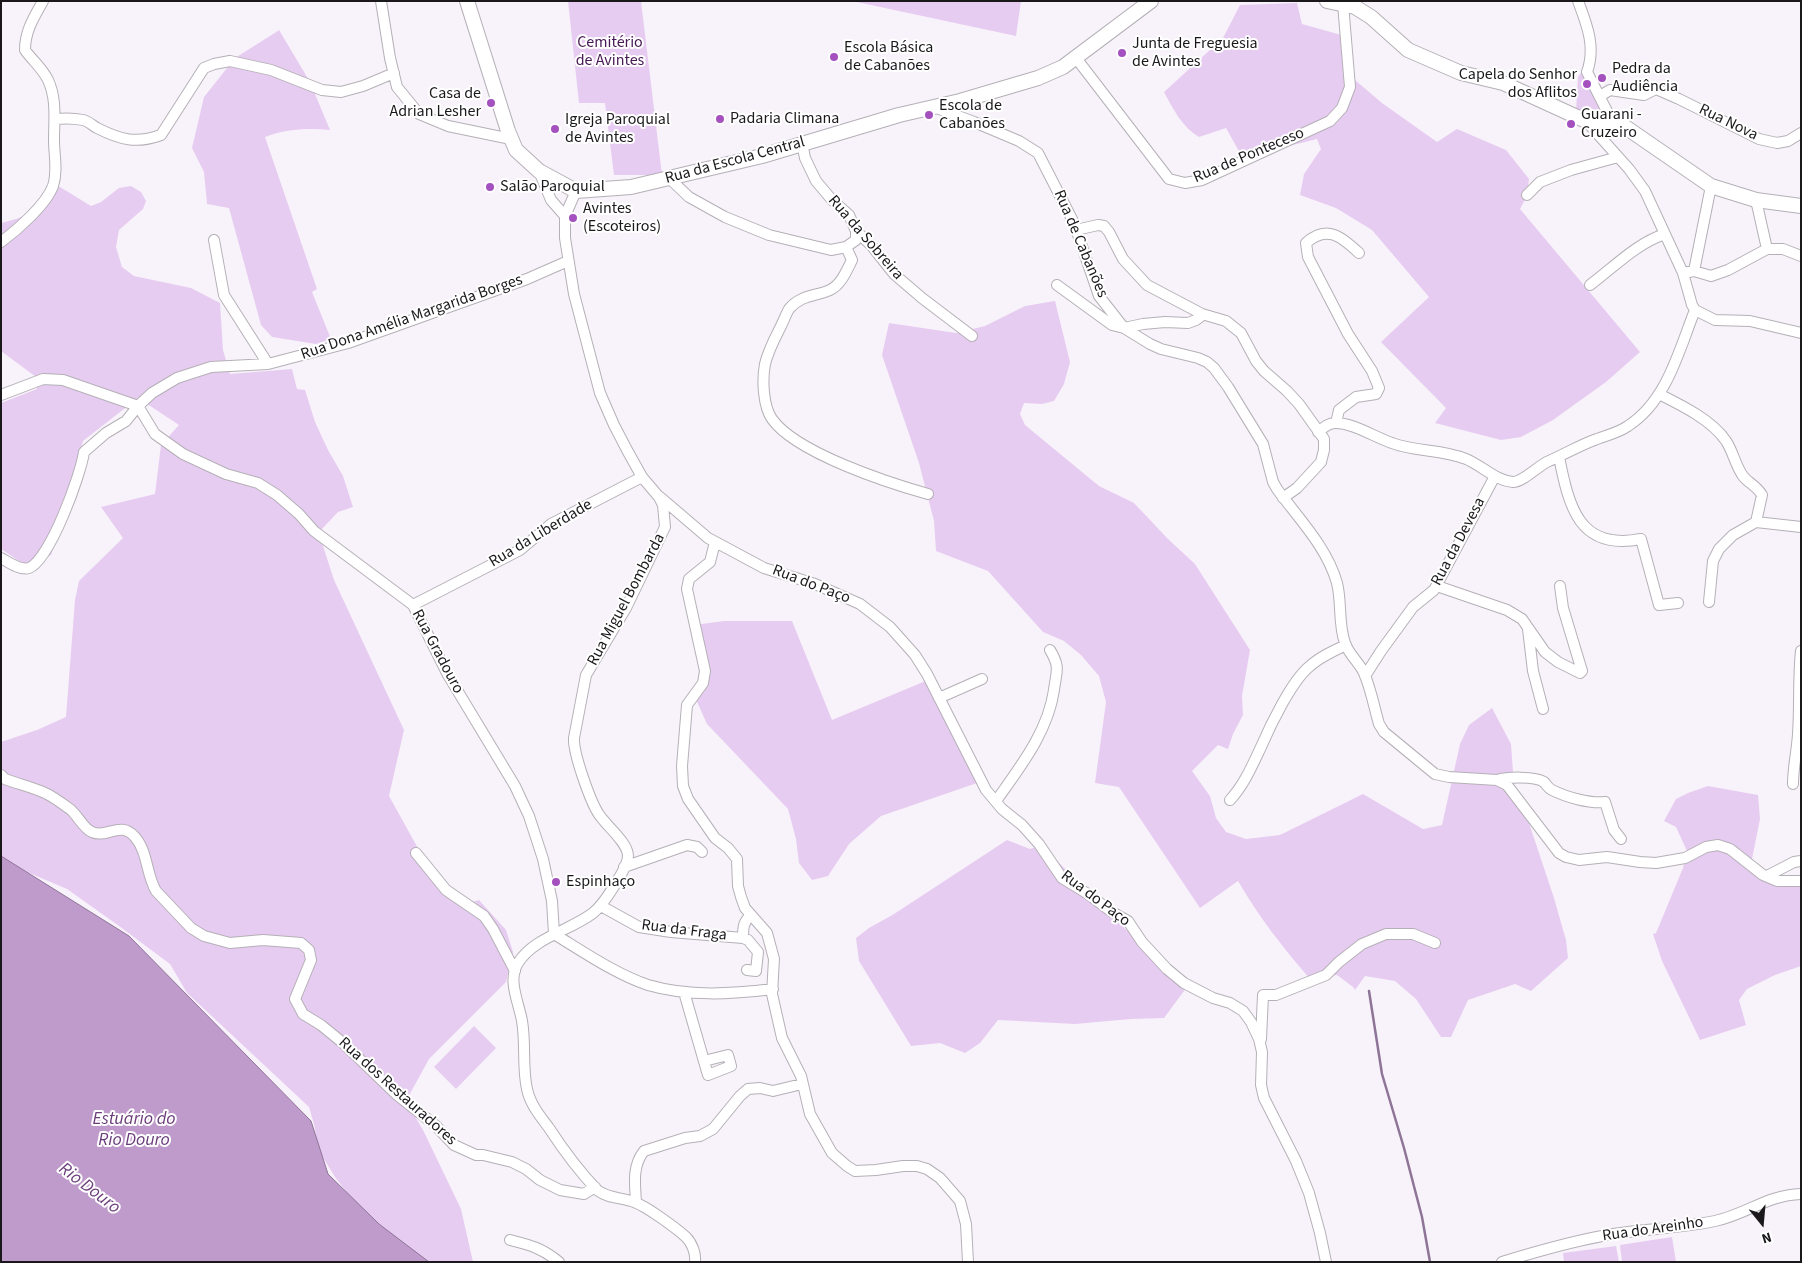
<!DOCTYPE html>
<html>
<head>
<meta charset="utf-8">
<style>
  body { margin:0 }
  #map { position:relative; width:1802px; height:1263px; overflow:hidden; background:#f8f3fa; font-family:"Source Sans 3",sans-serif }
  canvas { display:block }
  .frame { position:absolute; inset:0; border:2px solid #1a181b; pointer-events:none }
  .north { position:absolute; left:1737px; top:1198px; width:50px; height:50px; -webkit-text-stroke:4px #fff; paint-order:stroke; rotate:163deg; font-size:14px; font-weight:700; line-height:20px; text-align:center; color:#1a181b }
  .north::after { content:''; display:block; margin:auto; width:18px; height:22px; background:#1a181b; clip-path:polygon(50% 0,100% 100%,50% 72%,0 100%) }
</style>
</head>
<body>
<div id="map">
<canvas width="1802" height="1263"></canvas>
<div class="frame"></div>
<div class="north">N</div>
</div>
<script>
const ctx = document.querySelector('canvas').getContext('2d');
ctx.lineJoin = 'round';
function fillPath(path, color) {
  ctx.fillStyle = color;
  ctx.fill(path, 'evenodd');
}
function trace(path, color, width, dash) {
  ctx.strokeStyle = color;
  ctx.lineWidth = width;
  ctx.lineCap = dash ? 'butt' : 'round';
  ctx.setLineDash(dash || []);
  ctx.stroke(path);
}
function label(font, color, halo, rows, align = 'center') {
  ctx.font = font + ' "Source Sans 3",sans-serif';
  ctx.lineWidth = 4;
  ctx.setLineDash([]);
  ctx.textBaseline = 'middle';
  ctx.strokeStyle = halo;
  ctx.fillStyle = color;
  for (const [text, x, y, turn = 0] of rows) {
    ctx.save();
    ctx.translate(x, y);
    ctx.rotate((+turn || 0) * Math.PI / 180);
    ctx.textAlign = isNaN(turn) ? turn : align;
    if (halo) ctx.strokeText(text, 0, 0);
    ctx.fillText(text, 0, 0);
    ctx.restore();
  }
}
fillPath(new Path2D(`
  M 568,1 L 641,1 L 662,175 L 614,175 L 605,103 L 579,103 Z
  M 852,1 L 1021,1 L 1016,36 Z
  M 1297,3 L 1302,24 L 1345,36 L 1355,80 L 1382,103 L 1437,142 L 1457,129 L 1506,150 L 1529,179 L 1527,196 L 1520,209 L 1640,352 L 1606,382 L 1553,420 L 1521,437 L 1501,440 L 1435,423 L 1446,408 L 1381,342 L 1429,297 L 1372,230 L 1336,208 L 1300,195 L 1304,174 L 1321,149 L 1317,139 L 1293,145 L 1245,162 L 1226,128 L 1199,137 C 1182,127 1173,109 1164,92 L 1223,38 L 1240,5 Z
  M 281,29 L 279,30 L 310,82 L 330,130 C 308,128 286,129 265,137 L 317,289 L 312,292 L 331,339 L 316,344 L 272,337 L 261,325 L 229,208 L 207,204 L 204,172 L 192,148 L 204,97 L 235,58 Z
  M 1586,66 L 1603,114 L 1601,116 L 1579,114 L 1576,110 L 1578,77 Z
  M 131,186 L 141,192 L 146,201 L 143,209 L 119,230 L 116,247 L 122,267 L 134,276 L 191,288 L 220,303 L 223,350 L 230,374 L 292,369 L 297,389 L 305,390 L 315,422 L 328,450 L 343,476 L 353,507 L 338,512 L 321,530 L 323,546 L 334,580 L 404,730 L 389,796 L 419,850 L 466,904 L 479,900 L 506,930 L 513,952 L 506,982 L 429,1059 L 406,1101 L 423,1130 L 461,1209 L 473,1262 L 420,1262 L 354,1202 L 335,1177 L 319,1151 L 314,1124 L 309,1107 L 187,993 L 170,964 L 119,926 L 67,889 L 1,861 L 1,742 L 37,730 L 66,717 L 75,600 L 79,581 L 123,538 L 101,507 L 155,494 L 161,445 L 179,425 L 138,398 L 83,441 L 58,534 L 51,555 L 28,567 L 1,549 L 1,403 L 37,389 L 36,377 L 1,351 L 1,223 C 31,216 32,212 49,188 L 60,187 L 91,206 L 101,202 L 119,188 Z
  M 1055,301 L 1070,362 L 1064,384 L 1054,401 L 1042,404 L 1024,403 L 1020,414 L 1025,425 L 1099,486 L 1134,503 L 1168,539 L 1195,564 L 1250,650 L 1242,696 L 1243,715 L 1233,734 L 1228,749 L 1218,745 L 1192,771 L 1210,796 L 1216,818 L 1226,832 L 1246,839 L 1280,835 L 1363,794 L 1423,829 L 1442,825 L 1460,744 L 1469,725 L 1492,708 L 1511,744 L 1514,786 L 1524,808 L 1554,898 L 1566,940 L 1568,958 L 1531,991 L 1515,984 L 1468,1000 L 1451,1037 L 1441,1037 L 1416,999 L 1395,981 L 1365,976 L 1355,990 L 1353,987 L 1337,975 L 1310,979 C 1283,948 1259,917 1238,881 L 1200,908 L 1119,787 L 1095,783 L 1106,702 L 1099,676 L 1081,655 L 1064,641 L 1043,632 L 988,571 L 936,551 L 934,521 L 919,463 L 882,355 L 889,323 L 956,333 L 985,326 L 1025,306 Z
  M 724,621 L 792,621 L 832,720 L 928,680 L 980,782 L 881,816 L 849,844 L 828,876 L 812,880 L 799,863 L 796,839 L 788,809 L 707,724 L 693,693 L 708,680 L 694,625 Z
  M 1708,786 L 1758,795 L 1760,819 L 1750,869 L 1771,884 L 1801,876 L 1801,966 L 1775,975 L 1747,989 L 1739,1000 L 1746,1025 L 1700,1040 L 1662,961 L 1653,934 L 1656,933 L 1683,868 L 1687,851 L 1676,827 L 1664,821 L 1676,799 L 1688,793 Z
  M 1007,840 L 1030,849 L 1041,845 L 1180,983 L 1187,987 L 1164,1018 L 1131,1019 L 1075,1024 L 998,1020 L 980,1043 L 965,1053 L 940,1043 L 911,1046 L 859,961 L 856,938 L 869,928 L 894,914 Z
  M 474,1026 L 496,1048 L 456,1089 L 434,1067 Z
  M 1672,1237 L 1676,1262 L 1622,1262 L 1620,1245 Z
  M 1616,1246 L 1619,1262 L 1564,1262 L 1563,1253 Z`), '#e7ccf1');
const water = new Path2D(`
  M 1,856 L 129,936 L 311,1121 L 328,1174 L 379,1224 L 429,1262 L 1,1262 Z`);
fillPath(water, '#bf9bcc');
trace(water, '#8e7497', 1);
trace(new Path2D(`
  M 1369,991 L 1382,1074 L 1404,1148 L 1422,1217 L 1430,1262`), '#8e7497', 2.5);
const minor = new Path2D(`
  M 381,1 L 390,58 L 397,87 L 419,114 L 448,126 L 511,139
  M 1578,1 C 1587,25 1596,47 1587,72 L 1612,121
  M 1076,58 L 1169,179 L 1185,183 L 1202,180 L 1330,121 L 1342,108 L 1350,87 L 1343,4
  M 1600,96 L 1610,90 L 1644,95 L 1656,89 L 1679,99 L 1759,139 L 1777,143 L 1788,141 L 1801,133
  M 934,107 L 974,122 L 1019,141 L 1038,153 L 1074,223 L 1099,296 L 1124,328 L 1150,344 L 1161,349 L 1198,358 L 1207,362 L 1214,368 L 1228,387 L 1263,444 L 1273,482 L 1277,489 C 1298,518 1327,547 1337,583 C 1342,603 1338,624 1345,643 C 1349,655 1359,662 1364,673 C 1371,689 1374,707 1379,724 L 1384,732 L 1435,774 L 1449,777 L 1497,780 L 1507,785 L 1559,853 L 1566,857 L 1579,860 L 1607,857 L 1640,862 L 1656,863 L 1685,858 L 1706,847 L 1718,845 L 1730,849 L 1763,875 L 1777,881 L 1801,881
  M 55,119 C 65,118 74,118 83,120 C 88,121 92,125 97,128 C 121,140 136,144 161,135 L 204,68 L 214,64 L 230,61 L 271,70 L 322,90 L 341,92 L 363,86 L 394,73
  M 1586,121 L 1629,169 L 1645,191 L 1683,273 L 1692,305 L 1695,310 L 1715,320 L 1750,321 L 1801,333
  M 802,143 L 805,158 L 816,181 L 832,200 L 849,215 L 856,231 L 871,245 L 894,274 L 922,298 L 972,336
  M 539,171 L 551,200 L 565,216
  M 669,178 L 689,197 L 725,217 L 769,235 L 831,250 L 846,247 L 856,240 L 856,231
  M 576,191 L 565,216 L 565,238 L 574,294 L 600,393 L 614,425 L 627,450 L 642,477 L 659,497 L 663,505 L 665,527 L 626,608 L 586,675 L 574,738 C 573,753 590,800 598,813 C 605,825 628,842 628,856 C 628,865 620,876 616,883 C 609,894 603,905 593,913 C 571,930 533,938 518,963 C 507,980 519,1003 522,1021 C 526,1043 522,1067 527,1089 C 530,1104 540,1116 549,1128 C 564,1151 578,1170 597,1190 C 609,1199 621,1197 634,1202 C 646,1206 676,1228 686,1237 C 692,1243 696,1253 695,1262
  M 1527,195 L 1540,182 L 1571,170 L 1618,157
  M 1756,200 L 1767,249
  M 1076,230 L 1098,225 L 1104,226 L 1109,232 L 1123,259 L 1147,285 L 1202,314 L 1226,321 L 1241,333 L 1256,361 L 1264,371 L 1287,391 L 1299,404 L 1324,439 L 1324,450 L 1321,462 L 1297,488 L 1283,498
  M 214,240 L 224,295 L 268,364
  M 1,242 C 17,230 46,205 53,186 C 58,171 54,155 54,140 C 54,120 57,99 48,80 C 43,69 32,60 25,50 C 25,31 34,17 43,1
  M 846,247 L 852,260 C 847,270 841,285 830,290 C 817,296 800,295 789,309 C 786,314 784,320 781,326 C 775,338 768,351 765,364 C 762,380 763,406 772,419 C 796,453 889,483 928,494
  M 1694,271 L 1711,186
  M 1683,273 L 1694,271 L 1711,276 L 1728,270 L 1767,249 L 1783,249 L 1801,256
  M 1057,285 L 1112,325 L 1124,328 L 1143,324 L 1165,322 L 1188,323 L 1196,320 L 1200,317 L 1202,314
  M 1590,285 C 1614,267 1637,243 1665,234
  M 1659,394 C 1681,405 1712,420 1726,441 C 1733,451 1735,465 1743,476 C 1748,483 1756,485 1762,495 L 1756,522
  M 1,395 L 43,379 L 63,380 L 138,406
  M 138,406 L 155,434 L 183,454 L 226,474 L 258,483 L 277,495 L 299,514 L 314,531 L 413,605 L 448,675 L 515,786 L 529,816 L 543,859 L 552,901 L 554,934
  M 1336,423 L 1339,410 L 1356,397 L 1376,394 L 1379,388 L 1372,371 L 1348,334 L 1308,257 L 1306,243 C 1327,224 1342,237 1359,253
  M 1318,432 C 1323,428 1328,423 1335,423 C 1354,423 1374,437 1392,443 C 1415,452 1442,449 1466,459 C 1481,465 1496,481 1513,482 C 1523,482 1539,465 1549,461 C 1565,454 1580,445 1597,439 C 1607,435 1618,433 1628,426 C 1667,401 1679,350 1695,310
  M 1559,457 C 1569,507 1579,551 1641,539 L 1659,605 L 1678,603
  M 660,497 L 708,538 L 764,568 L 815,584 L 860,604 L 890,627 L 915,655 L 927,674 L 986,790 L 1002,809 L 1022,825 L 1039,844 L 1062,878 L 1088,894 L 1112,912 L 1128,921 L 1142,942 L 1167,969 L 1184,983 L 1213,998 L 1230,1003 L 1243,1011 L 1251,1022 L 1259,1039 L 1262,1052 L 1261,1085 L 1264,1098 L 1296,1161 L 1309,1193 L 1320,1233 L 1326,1262
  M 715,542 L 710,562 L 689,579 L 687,589 L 705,671 L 703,683 L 687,705 L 682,766 L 683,786 L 688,799 L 715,838 L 728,848 L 737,859 L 738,886 L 741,897 L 745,908 L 767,933 L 774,959 L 772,994 L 782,1038 L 801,1076 L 810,1114 L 832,1153 L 847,1166 L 855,1171 L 876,1170 L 903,1166 L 917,1166 L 927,1169 L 940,1178 L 960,1201 L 966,1224 L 968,1262
  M 1,558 C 8,562 21,571 29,568 C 50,560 81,474 84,452 L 106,433 L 126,421 L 138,406 L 152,393 L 177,378 L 211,367 L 268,364 L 348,343 L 527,279 L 568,261
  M 1437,586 L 1507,610 L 1522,619 L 1545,652 L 1558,662 L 1580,673 L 1582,671 L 1563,608 L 1560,586
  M 1709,602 L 1713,561 L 1719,549 L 1733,535 L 1756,522 L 1801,527
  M 413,605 L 520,550 L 551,524 L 642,477
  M 1528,629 L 1533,671 L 1543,709
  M 1365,676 L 1381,651 L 1413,607 L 1434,590 L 1495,476
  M 939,698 L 982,679
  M 1,775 L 5,779 C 18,784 32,787 45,793 C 54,797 63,804 71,810 C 78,816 84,829 92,832 C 107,839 120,820 135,837 C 148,852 146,874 156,891 L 191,928 L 204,936 L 230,943 L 263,940 L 301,943 L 309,950 L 311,960 L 295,999 L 303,1014 L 321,1025 L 343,1043 L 396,1094 L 435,1125 L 454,1145 L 476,1155 L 483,1155 L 512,1162 L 526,1169 L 540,1180 L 560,1190 L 584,1194 L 595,1187
  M 1497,780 C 1507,777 1535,776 1544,782 C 1547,785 1548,788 1552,790 C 1566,797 1590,804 1605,802 L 1614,830 L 1621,839
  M 1793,784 C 1793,767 1797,751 1798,734 C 1800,706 1798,679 1801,651
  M 1230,800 C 1244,785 1252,766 1261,747 C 1270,726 1292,680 1310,666 C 1320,657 1333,651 1346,645
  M 996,801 C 1020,767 1048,732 1054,690 C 1056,672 1061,668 1050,650
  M 416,853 L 446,890 L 484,916 L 493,929 L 515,971
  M 624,867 L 687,845 L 697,847 L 702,852
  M 1767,876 L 1794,862 L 1801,861
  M 601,906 L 639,927 L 671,932 L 743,938 L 748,940 L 758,952 L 756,971 L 747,970
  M 554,934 C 582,951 617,975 648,985 C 689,997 731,994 773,989
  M 743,938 C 743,928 743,922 751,915
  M 684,992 L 708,1075 L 731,1066 L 728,1055 L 704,1061
  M 1261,1039 L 1263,995 L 1276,995 L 1326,975 L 1339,962 L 1362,944 L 1386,934 L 1413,934 L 1435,943
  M 636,1202 C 635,1184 632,1166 644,1151 L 685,1138 L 700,1136 L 713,1129 L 740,1096 L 748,1089 L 760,1088 L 773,1091 L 802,1084
  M 510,1240 C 530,1245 542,1248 559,1262
  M 1502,1262 C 1538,1251 1576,1240 1613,1234 C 1647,1229 1682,1228 1715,1221 C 1747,1214 1767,1195 1801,1194`);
const tertiary = new Path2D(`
  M 467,1 L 508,131 L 516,150 L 539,171 L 576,191 L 631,187 L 762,156 L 899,115 L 960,101 L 1038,78 L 1063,67 L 1151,1
  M 1327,1 L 1355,7 L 1371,17 L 1408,50 L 1461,73 L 1503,83 L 1586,121 L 1612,121 L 1621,124 L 1711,186 L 1756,200 L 1801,206`);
trace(minor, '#b5b0b7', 12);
trace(tertiary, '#b5b0b7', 16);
trace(minor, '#fff', 10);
trace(tertiary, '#fff', 14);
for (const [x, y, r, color] of [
  [1122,53,5,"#a450bf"],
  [834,57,5,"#a450bf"],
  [1602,78,5,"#a450bf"],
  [1587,84,5,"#a450bf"],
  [491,103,5,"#a450bf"],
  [929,115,5,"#a450bf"],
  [720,119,5,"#a450bf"],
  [1571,124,5,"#a450bf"],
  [555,129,5,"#a450bf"],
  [490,187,5,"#a450bf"],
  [573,218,5,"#a450bf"],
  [556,882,5,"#a450bf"]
]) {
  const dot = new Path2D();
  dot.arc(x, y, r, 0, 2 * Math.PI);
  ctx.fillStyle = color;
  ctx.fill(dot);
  trace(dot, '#fff', 2);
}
label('16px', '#471a55', '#fff', [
  ["Cemitério",610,43],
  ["de Avintes",610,61]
]);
label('16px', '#1a181b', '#fff', [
  ["Junta de Freguesia",1132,44],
  ["de Avintes",1132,62],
  ["Escola Básica",844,48],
  ["de Cabanões",844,66],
  ["Pedra da",1612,69],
  ["Audiência",1612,87],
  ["Capela do Senhor",1577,75,"right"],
  ["dos Aflitos",1577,93,"right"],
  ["Casa de",481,94,"right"],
  ["Adrian Lesher",481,112,"right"],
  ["Escola de",939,106],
  ["Cabanões",939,124],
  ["Guarani -",1581,115],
  ["Cruzeiro",1581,133],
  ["Padaria Climana",730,119],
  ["Igreja Paroquial",565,120],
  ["de Avintes",565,138],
  ["Salão Paroquial",500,187],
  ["Avintes",583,209],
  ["(Escoteiros)",583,227],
  ["Espinhaço",566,882]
], 'left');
label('16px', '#1a181b', '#fff', [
  ["Rua Nova",1728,123,26],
  ["Rua de Ponteceso",1249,156,-23],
  ["Rua da Escola Central",735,161,-15],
  ["Rua da Sobreira",865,238,49],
  ["Rua de Cabanões",1080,244,67],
  ["Rua Dona Amélia Margarida Borges",412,318,-19],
  ["Rua da Liberdade",541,534,-31],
  ["Rua da Devesa",1459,542,-62],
  ["Rua do Paço",811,585,21],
  ["Rua Miguel Bombarda",627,600,-62],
  ["Rua Gradouro",437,652,62],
  ["Rua do Paço",1095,899,37],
  ["Rua da Fraga",684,931,7],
  ["Rua dos Restauradores",397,1092,42],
  ["Rua do Areinho",1653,1230,-8]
]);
label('italic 18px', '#6b3d7b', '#fff', [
  ["Estuário do",134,1120],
  ["Rio Douro",134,1141],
  ["Rio Douro",89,1189,37]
]);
</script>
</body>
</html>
